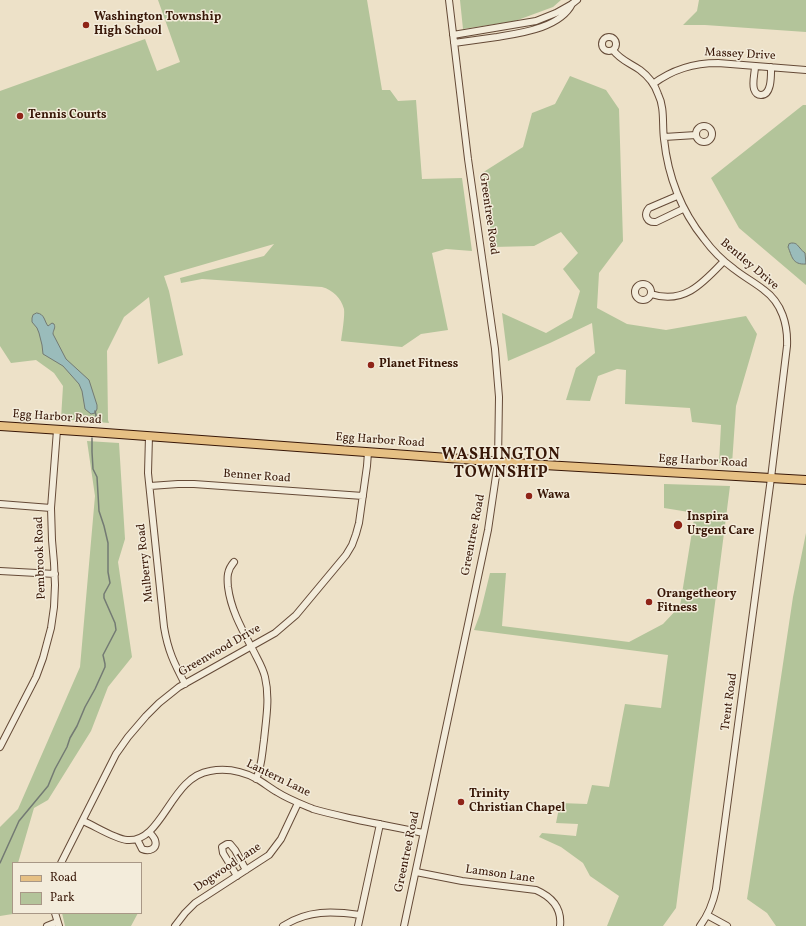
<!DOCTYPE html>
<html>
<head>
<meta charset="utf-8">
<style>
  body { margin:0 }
  #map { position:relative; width:806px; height:926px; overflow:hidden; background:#ede1c8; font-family:Vollkorn,serif }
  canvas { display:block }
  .legend { position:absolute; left:12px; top:862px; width:130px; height:52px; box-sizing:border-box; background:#f3ecdb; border:1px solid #a89786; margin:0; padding:5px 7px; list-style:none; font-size:12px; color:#381707 }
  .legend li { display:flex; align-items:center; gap:8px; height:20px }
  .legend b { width:20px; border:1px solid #a89786 }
</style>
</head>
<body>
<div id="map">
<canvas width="806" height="926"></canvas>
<ul class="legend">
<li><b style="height:5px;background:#e6c084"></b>Road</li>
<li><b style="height:11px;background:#b3c49a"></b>Park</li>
</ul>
</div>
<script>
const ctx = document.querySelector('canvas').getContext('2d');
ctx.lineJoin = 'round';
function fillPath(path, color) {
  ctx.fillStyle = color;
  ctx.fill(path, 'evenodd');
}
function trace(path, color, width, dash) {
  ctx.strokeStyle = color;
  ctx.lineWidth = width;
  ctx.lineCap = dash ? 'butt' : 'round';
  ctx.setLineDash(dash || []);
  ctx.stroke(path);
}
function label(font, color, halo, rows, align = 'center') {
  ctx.font = font + ' Vollkorn,serif';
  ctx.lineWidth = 3;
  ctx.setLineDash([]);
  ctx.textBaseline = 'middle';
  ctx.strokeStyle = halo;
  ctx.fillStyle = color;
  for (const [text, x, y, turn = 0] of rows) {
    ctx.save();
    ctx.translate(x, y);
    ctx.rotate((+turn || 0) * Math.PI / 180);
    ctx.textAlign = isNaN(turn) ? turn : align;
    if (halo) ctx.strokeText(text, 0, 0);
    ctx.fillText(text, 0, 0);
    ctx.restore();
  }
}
fillPath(new Path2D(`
  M 158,0 L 367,0 L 382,90 L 390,90 L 398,101 L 416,100 L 422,179 L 462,178 L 472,251 L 446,249 L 432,253 L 448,330 L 421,334 L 402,347 L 341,341 C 342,334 345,316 344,309 C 341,298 333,290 322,287 L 202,279 L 181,283 L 180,278 L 264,256 L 274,244 L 164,276 L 169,291 L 183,355 L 158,364 L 149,297 L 124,317 L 107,351 L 108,420 L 109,423 L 61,419 L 63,386 L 54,373 L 36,360 L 11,363 L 0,346 L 0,91 L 145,39 L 157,71 L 180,62 Z
  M 460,0 L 561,0 L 553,7 L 515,21 L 463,29 Z
  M 699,0 L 806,0 L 806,32 L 705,25 L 683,25 L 697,11 Z
  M 570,76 L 606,90 L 619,109 L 623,241 L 599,273 L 597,308 L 627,324 L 666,330 L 746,316 L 757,334 L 736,406 L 732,464 L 719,463 L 721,425 L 692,422 L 690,408 L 625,404 L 626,370 L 617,369 L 598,376 L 590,401 L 566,400 L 576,368 L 595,353 L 592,323 L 550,343 L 508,361 L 502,313 L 546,333 L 572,318 L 580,291 L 563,269 L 578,253 L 561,232 L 534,246 L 493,247 L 482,173 L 523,147 L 532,113 L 555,104 Z
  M 803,105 L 806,105 L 806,285 L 739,228 L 711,178 Z
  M 87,441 L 119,443 L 125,539 L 118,562 L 132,657 L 108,687 L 91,731 L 48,800 L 34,808 L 18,863 L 13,863 L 13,913 L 19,913 L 0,916 L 0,827 L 18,809 L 80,667 L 95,496 Z
  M 664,484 L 730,486 L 676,908 L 663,926 L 607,926 L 619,896 L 590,876 L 583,863 L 561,847 L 539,837 L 542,833 L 576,836 L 578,824 L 556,823 L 560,803 L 587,804 L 592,785 L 609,787 L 625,704 L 661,708 L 668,655 L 474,630 L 480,614 L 490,573 L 506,573 L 502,626 L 629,642 L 663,624 L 680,606 L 695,513 L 664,508 Z
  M 806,533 L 806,926 L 776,926 L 767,913 L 747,899 L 768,764 L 793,597 Z
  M 62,913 L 138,913 L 131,926 L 65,926 Z`), '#b3c49a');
const water = new Path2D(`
  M 792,243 C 797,243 797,245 800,248 C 801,250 804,252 805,253 L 806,264 C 792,265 792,256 788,247 L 789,244 Z
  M 37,313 C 45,314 44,321 48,326 L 52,323 L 54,324 C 56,328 53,330 53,334 L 66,359 L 89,380 L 97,405 L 97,409 L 95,413 L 91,414 L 85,409 L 82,391 L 79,384 L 63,366 L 43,354 L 42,345 L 39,333 L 37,328 L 32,322 L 32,318 L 33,315 Z`);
fillPath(water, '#9abcbb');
trace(water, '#737a73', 1);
trace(new Path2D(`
  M 95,423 L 96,415 L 95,411
  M 0,863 L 19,821 L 48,786 L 55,769 L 67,747 L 70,738 L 77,726 L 85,707 L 95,689 L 105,667 L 105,664 L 103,655 L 116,630 L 115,623 L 104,598 L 104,594 L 110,583 L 108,572 L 108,543 L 104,526 L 99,511 L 97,477 L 93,469 L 92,452 L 92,438`), '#737a73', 1.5);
const minor = new Path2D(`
  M 453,35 L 536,21 L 556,13 L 572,4 L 577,0
  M602 44a7 7 0 1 1 14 0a7 7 0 1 1-14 0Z
  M 454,43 C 468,41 483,39 497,37 C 521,33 560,28 572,4
  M 613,50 C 620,60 630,63 640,70 C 648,76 655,85 658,94 C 665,108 662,124 664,139 C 668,177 680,209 704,239 C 712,250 723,261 734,269 C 744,277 754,282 764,290 C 782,303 788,325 787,346 L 771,478 L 716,889 C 713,903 709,914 700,926
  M 755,66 C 755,73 752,82 754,89 C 755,92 757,95 761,95 C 772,95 771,75 771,67
  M 653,84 C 673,69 693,63 718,63 L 806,70
  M696 134a8 8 0 1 1 16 0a8 8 0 1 1-16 0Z
  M 664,137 L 696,135
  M 677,196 L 649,208 C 643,215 647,223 656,222 L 683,209
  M635 292a8 8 0 1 1 16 0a8 8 0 1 1-16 0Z
  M 651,294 C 684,305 703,283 724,261
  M 149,436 L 148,473 L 164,627 C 168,651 174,663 185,684
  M 150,486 L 178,484 L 194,484 L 363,496
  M 0,504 L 51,508
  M 234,562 C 227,570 227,577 228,587 C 231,611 243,631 254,652 C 258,660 263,668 265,677 C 270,698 266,719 264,740 C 262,753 262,767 256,779
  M 0,571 L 55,574
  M 0,747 L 36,677 L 43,658 L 51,628 L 54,607 L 55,585 L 54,563 L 52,540 L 51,508 L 57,430
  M 83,821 C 95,826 115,839 127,840 C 163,843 170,777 210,771 C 226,768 242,771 257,779 C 264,783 270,788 277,792 C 288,799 301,804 313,809 C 327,813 341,816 354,819 C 377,824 400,828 423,833
  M 137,839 L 142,849 C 149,852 158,849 155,840 C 154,837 151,834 149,832
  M 61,863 L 116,754 L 128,737 L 146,716 L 159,703 L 179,687 L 275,633 L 296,615 L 346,555 L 352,545 L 356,534 L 359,523 L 367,466 L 368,452
  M 416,872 L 462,881 L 536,890 C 552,897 562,908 560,926
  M 237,876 L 223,853 L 222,847 L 227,844 L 230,844 L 235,850 L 246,870
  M 55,913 L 59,926
  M 707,915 L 727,926
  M 47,926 L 57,922
  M 175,926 L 185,913 L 195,903 L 269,855 L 281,839 L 298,803
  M 283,926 C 308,910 332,911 360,915
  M 358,926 L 380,824
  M 404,926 L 488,530 L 498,462 L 499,397 L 495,349 L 468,159 L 449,0`);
const major = new Path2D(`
  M 0,426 L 92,432 L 544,465 L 806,480`);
trace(minor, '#654a37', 8);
trace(major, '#381707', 10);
trace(minor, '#f3ecdb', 6);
trace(major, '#e6c084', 8);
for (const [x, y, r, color] of [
  [86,25,4,"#8f2418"],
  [20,116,4,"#8f2418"],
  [371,365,4,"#8f2418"],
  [529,496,4,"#8f2418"],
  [678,525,5,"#8f2418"],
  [649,602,4,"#8f2418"],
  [461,802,4,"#8f2418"]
]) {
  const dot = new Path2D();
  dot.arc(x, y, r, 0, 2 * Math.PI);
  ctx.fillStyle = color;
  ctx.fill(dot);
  trace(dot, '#f3ecdb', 1.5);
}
label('bold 12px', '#381707', '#f3ecdb', [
  ["Washington Township",94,18],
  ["High School",94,32],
  ["Tennis Courts",28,116],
  ["Planet Fitness",379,365],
  ["Wawa",537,496],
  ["Inspira",687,518],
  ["Urgent Care",687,532],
  ["Orangetheory",657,595],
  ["Fitness",657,609],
  ["Trinity",469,795],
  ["Christian Chapel",469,809]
], 'left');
label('12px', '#381707', '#f3ecdb', [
  ["Massey Drive",740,55,3],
  ["Greentree Road",488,214,82],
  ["Bentley Drive",749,265,40],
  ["Egg Harbor Road",57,418,4],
  ["Egg Harbor Road",380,441,4],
  ["Egg Harbor Road",703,462,3],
  ["Benner Road",257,477,4],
  ["Greentree Road",474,535,-79],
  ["Pembrook Road",41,558,-92],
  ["Mulberry Road",146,563,-96],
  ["Greenwood Drive",220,651,-30],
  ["Trent Road",730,702,-82],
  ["Lantern Lane",278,779,26],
  ["Greentree Road",408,852,-78],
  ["Dogwood Lane",228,868,-34],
  ["Lamson Lane",500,875,8]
]);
ctx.letterSpacing = '1px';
label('bold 16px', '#381707', '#f3ecdb', [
  ["WASHINGTON",501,456],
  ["TOWNSHIP",501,474]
]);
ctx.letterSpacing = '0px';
</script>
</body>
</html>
